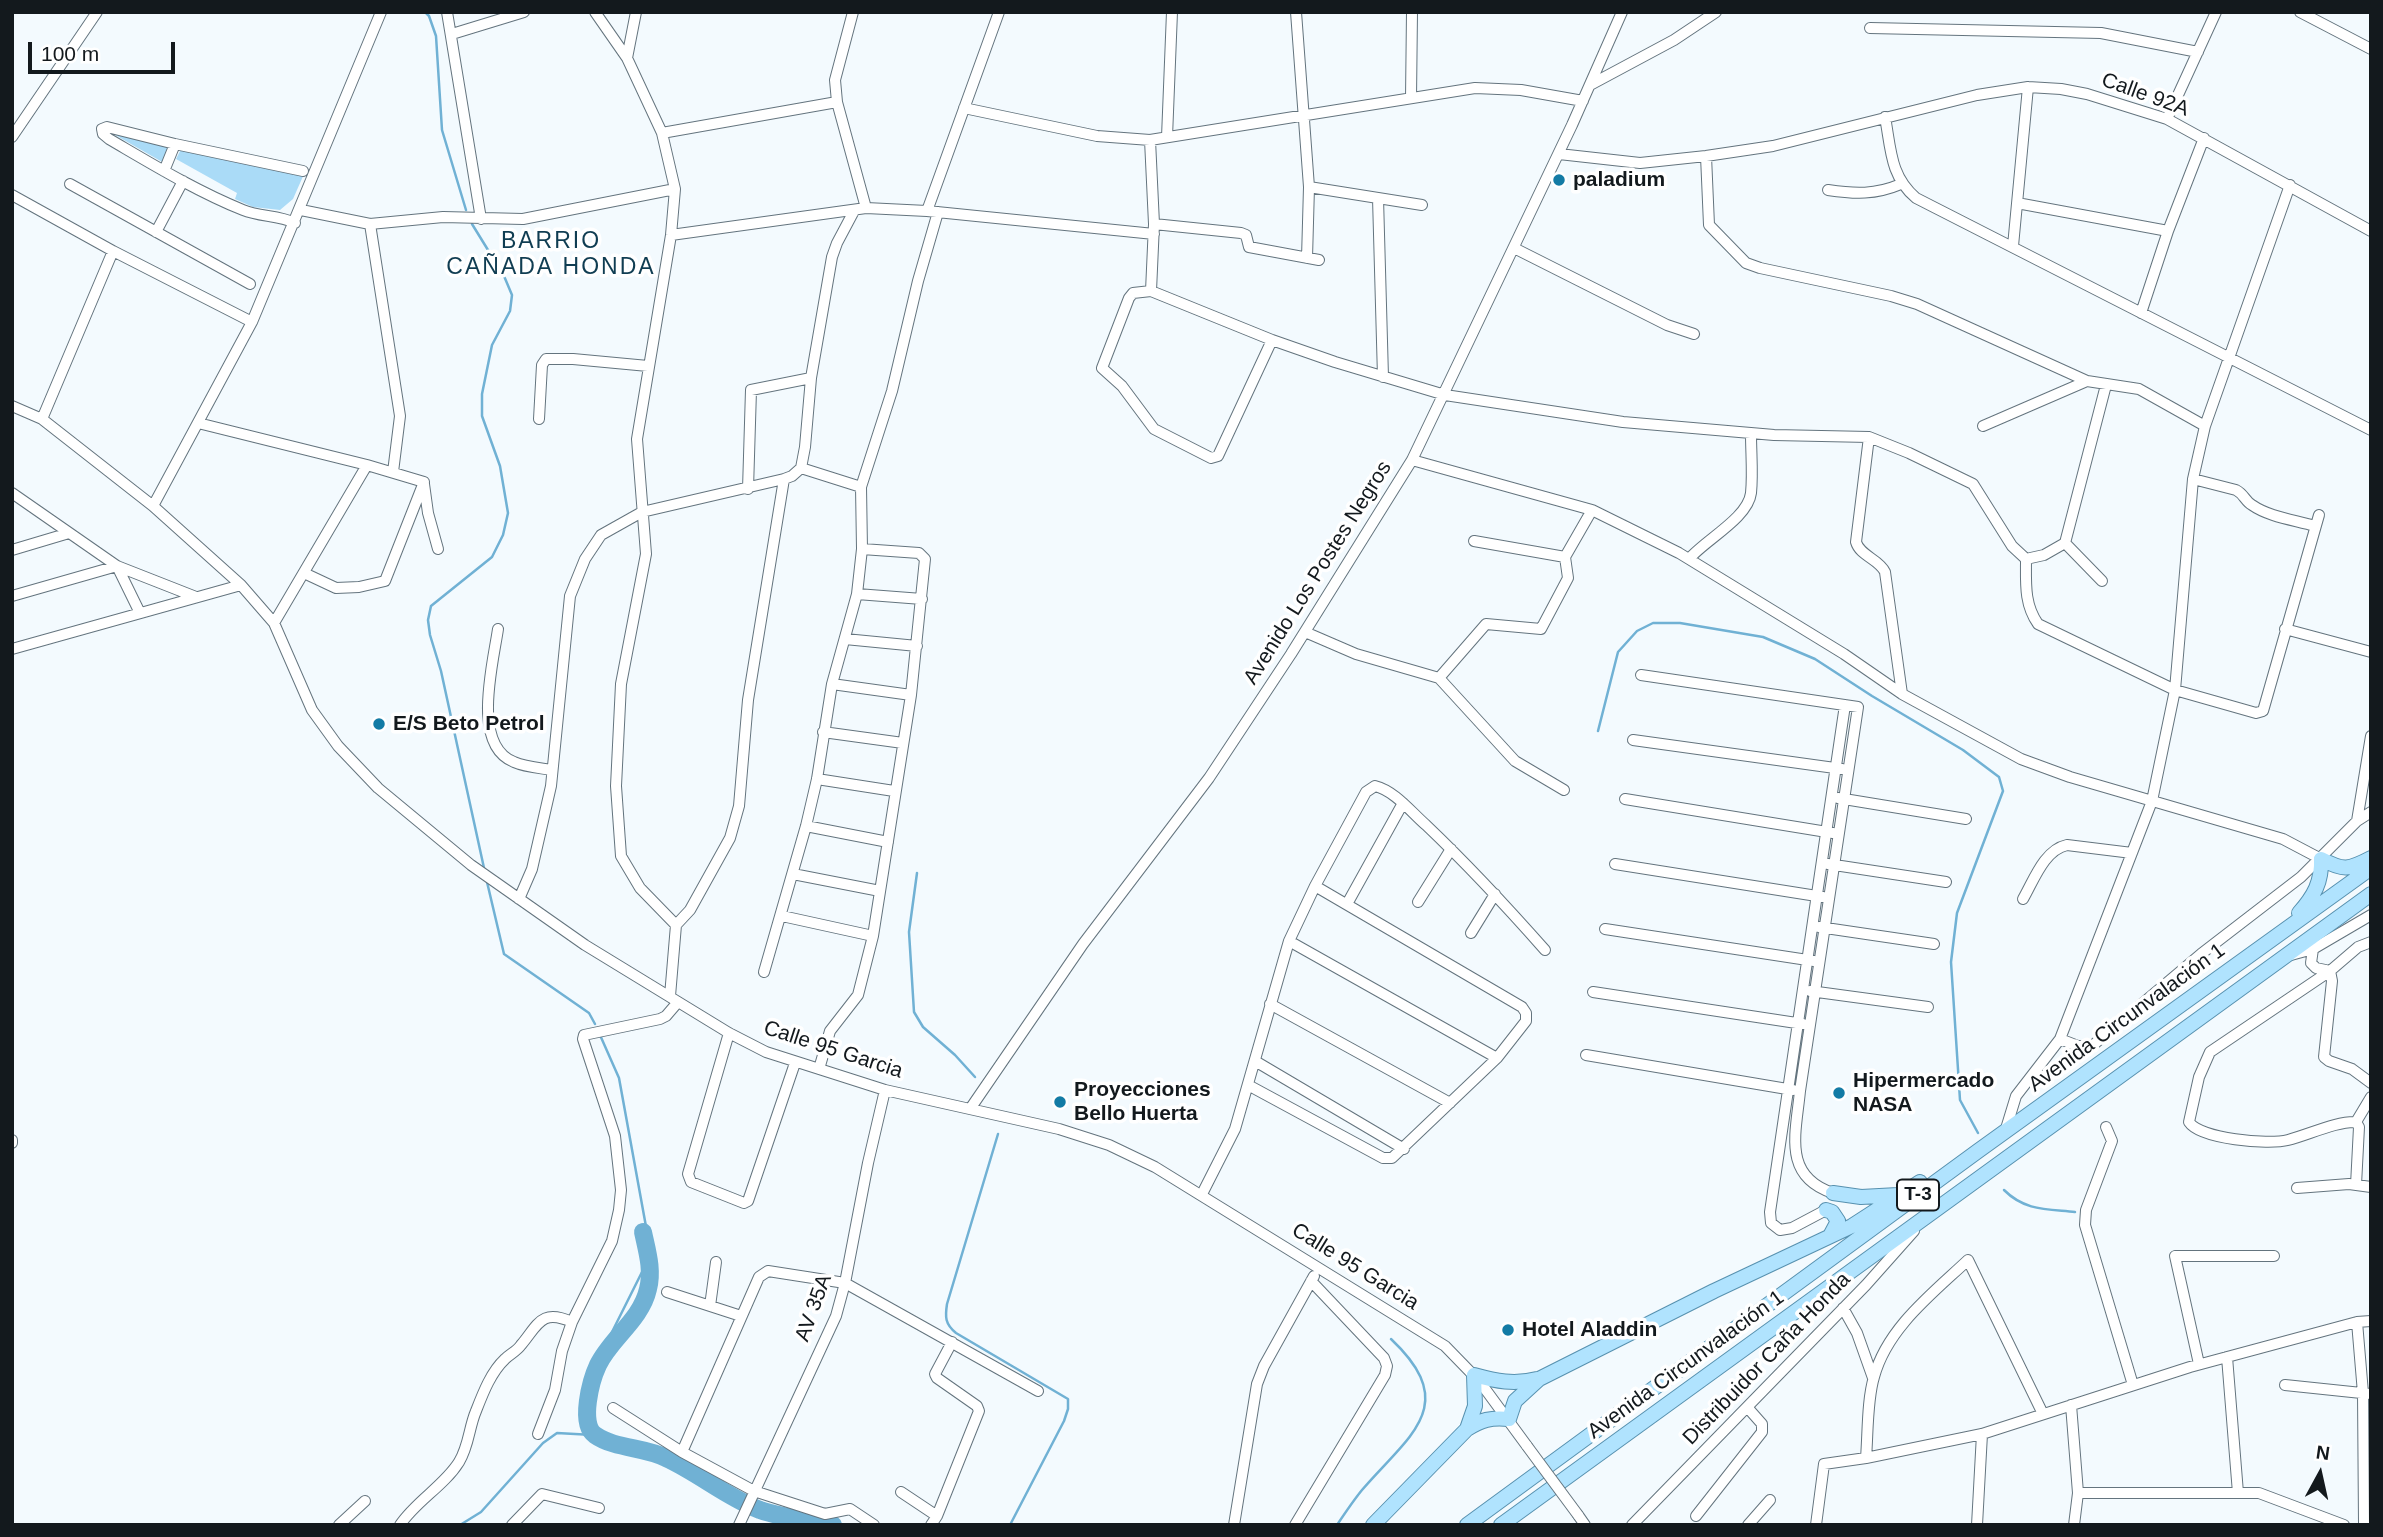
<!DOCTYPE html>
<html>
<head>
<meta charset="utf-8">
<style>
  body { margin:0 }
  #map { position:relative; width:2383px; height:1537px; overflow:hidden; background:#f3fafe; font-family:Helvetica,sans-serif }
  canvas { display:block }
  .frame { position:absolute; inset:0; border:14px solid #13191d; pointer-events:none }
  .north { position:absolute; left:2285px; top:1439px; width:70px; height:70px; -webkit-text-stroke:5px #fff; paint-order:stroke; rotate:8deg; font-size:19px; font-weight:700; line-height:28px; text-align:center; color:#13191d }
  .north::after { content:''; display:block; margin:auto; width:24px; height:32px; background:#13191d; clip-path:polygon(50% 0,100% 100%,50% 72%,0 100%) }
  .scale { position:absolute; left:28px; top:42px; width:147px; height:32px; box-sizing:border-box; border:4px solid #13191d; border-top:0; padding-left:9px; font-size:21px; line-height:24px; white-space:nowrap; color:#13191d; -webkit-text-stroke:5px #fff; paint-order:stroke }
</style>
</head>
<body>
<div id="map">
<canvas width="2383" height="1537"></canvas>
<div class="frame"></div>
<div class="north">N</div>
<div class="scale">100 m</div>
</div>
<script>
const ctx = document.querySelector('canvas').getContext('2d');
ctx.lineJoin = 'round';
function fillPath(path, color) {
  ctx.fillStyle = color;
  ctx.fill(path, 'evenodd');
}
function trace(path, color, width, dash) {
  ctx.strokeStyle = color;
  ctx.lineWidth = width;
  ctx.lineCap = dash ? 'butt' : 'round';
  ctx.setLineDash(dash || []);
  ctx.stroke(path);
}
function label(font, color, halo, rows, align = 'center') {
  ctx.font = font + ' Helvetica,sans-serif';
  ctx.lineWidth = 7;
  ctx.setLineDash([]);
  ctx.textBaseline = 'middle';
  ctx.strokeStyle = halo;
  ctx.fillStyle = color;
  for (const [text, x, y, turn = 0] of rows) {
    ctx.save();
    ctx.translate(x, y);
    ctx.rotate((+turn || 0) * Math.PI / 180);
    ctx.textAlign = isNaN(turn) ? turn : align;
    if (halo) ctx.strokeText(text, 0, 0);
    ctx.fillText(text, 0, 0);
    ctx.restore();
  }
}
fillPath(new Path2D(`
  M 110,132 L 170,145 L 164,163 Z
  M 181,149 L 304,174 L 293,199 L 280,210 L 253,207 L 235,199 L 237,193 L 176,159 Z`), '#aadbf7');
trace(new Path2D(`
  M 425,12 L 429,16 L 436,36 L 442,130 L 466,210
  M 472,224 L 504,276 L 512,295 L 510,311 L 492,345 L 482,394 L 482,416 L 500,466 L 508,513 L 503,535 L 492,557 L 431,606 L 428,620 L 430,635 L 441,671 L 484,868
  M 1598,731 L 1618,652 L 1637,631 L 1653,623 L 1680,623 L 1763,637 L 1815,659 L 1872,696 L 1963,750 L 1999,777 L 2003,791 L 1957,913 L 1951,962 L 1960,1100 L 1978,1133
  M 917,873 L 909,932 L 914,1012 L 923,1027 L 955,1055 L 975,1077
  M 487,882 L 504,954 L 589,1013 L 595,1024
  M 998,1134 L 947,1304 C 945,1317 945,1324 956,1333 L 1068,1399 L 1068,1409 L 1064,1421 L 1010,1525
  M 2004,1190 C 2025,1211 2047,1209 2075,1212
  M 593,1435 L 588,1422 L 584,1398 L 595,1366 L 651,1254 L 619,1078 L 600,1035
  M 750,1509 L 759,1514 L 815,1525
  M 460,1525 L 481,1512 L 543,1443 L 557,1433 L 593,1435 L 613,1446 L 647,1450 L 678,1464 L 745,1505
  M 1337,1525 C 1345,1513 1353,1501 1362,1490 C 1408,1436 1462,1406 1391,1339`), '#70b1d4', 2.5);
trace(new Path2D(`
  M 643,1232 C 647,1251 653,1270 648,1289 C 641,1320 611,1338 598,1365 C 591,1380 579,1424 595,1435 C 615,1449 645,1447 666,1458 C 699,1473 726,1497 760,1510 C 783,1518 809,1520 833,1525`), '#70b1d4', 18);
const minor = new Path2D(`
  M 447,12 L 481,219
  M 595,12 L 627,58 L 662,133 L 675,189 L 671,235 L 637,439 L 646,554 L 621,684 L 616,786 L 621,856 L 640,888 L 676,925 L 670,996
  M 853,12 L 835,80 L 837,102 L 866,208
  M 1296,12 L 1309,187 L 1307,258
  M 2300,12 L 2371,49
  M 1870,28 L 2101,33 L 2198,52
  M 452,34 L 524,12
  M 627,58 L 636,12
  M 1590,85 L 1674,40 L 1716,12
  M 1411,98 L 1412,12
  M 964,108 L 1097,136 L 1150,140 L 1475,88 L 1521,90 L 1583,101
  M 1885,117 C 1891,149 1890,176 1916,198 L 2371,430
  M 2167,119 L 2216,12
  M 662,133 L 837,102
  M 12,137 L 97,12
  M 1167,137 L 1172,12
  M 1150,140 L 1154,224 L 1151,291 L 1272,340 L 1335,362 L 1445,395 L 1623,422 L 1774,435 L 1869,437 L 1909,453 L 1973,484 L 2012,546 L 2026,559 C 2026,583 2024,604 2038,624 L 2175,690 L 2256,713 L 2263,711 L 2319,515
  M 1559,154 L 1640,163 L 1706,156 L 1773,146 L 1977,95 L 2028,87 L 2061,89 L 2087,94 L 2167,119 L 2371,231
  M 1706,156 L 1709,225 L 1746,263 L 1760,268 L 1891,296 L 1917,304 L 2087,381 L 2139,389 L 2205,426
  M 164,171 L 175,144
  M 70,184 L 250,284
  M 1309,187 L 1422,205
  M 1828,190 C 1855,194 1875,195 1901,184
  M 12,195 L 113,251 L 252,322
  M 1378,198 L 1383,377
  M 2017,203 L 2168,231
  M 301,210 L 370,224 L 443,217 L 523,219 L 675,189
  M 927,211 L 999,12
  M 295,223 C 278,215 260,217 243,210 C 196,191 152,164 109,139 L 103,134 L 102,129 L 107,127 L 175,144 L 303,171
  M 370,224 L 400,416 L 393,472
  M 1154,224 L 1241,233 L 1246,235 L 1249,247 L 1319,260
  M 156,232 L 183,181
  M 671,235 L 866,208 L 927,211 L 1154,234
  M 2013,246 L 2028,87
  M 1514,248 L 1667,325 L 1694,334
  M 1151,291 L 1133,293 L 1129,298 L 1102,368 L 1122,386 L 1154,429 L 1211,458 L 1218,456 L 1272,340
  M 2141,313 L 2168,231 L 2204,138
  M 12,406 L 42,419 L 153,506 L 241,585 L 274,623 L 312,710 L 338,746 L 378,788 L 471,865 L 585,945 L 729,1033 L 766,1052 L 885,1090 L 1059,1129 L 1109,1145 L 1155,1167 L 1445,1346 L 1480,1382 L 1527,1446
  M 42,419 L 113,251
  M 539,419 L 542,365 L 546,359 L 573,359 L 648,366
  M 198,423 L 367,465 L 424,482
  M 1983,426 L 2087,381
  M 1869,437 L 1856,542 C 1860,556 1879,559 1885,572 L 1902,694
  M 1412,460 L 1592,510 L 1679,553 L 1844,654 L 1902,694 L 2021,759 L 2070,777 L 2283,839 L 2321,859
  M 801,468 L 861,487
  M 2193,479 L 2236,490 C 2244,494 2245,501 2252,505 C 2269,517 2295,520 2315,526
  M 424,484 L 428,513 L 438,549
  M 748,489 L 751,390 L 811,378
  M 12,493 L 117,566 L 196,597
  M 153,506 L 252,322 L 381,12
  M 1474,541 L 1565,557
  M 2065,543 L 2102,581
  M 12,550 L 69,533
  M 1689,559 C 1705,540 1748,518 1751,493 C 1753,474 1751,453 1751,434
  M 2026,559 L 2044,555 L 2065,543 L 2106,385
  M 304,573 L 336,588 L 359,587 L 385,581 L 424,482
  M 857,594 L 922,599
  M 12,596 L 117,566 L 140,613
  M 274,623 L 367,465
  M 498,629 C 493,664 471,745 514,762 C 525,767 540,768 552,770
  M 2285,629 L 2371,652
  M 1305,632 L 1356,654 L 1439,678 L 1515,761 L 1564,790
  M 845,639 L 917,646
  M 12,649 L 241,585
  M 1641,675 L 1858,707 L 1800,1091 C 1796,1133 1782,1176 1833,1193
  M 1439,678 L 1486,624 L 1541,629 L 1568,578 L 1565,557 L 1592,510
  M 832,684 L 911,695
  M 823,732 L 903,743
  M 1633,740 L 1842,769
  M 817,779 L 894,791
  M 1838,798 L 1966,819
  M 1625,799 L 1833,833
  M 2357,821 L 2371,736
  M 806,826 L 888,842
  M 1615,864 L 1823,897
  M 1828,864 L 1946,882
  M 793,874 L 880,891
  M 519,899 L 532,869 L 551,786 L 570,596 L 585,559 L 601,535 L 642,512 L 784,479 L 792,476 L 801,468 L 805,447 L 811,378 L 832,257 L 837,243 L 854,211
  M 2023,899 C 2034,880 2044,850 2067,845 L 2132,853
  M 1418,902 L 1451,849
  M 1347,904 L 1403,803
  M 782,916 L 873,936
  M 676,925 L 690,910 L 730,838 L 739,806 L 748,700 L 784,479
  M 1819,927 L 1934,944
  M 1605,929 L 1814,961
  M 1471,933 L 1495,894
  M 1289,941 L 1497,1058
  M 2313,949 L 2311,963 L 2316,968 L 2330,971
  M 2291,955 L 2313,949 L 2371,915
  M 2330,971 L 2332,981 L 2324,1057 L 2329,1061 L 2352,1069 L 2371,1083
  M 764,972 L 806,826 L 817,779 L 832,684 L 857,594 L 862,549 L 861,487 L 892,391 L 918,281 L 938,212
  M 1810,991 L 1928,1007
  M 1593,992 L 1803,1024
  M 1270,1004 L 1450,1103
  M 729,1033 L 688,1174 L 691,1182 L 744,1203 L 748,1201 L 795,1063
  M 2060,1039 L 2078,1046 L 2092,1046 L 2201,954 L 2301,877 L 2357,821 L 2371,812
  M 1586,1055 L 1793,1090
  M 1255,1061 L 1404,1149
  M 819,1069 L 830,1031 L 858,995 L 873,936 L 911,695 L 925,559 L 919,553 L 862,549
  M 1248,1085 L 1383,1158 L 1392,1158 L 1497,1058 L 1526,1021 L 1526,1013 L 1522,1007 L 1315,886
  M 970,1109 L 1083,944 L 1209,778 L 1291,654 L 1412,460 L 1572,125 L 1622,12
  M 2356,1122 L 2371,1097
  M 2106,1127 L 2112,1141 L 2086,1210 L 2085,1225 L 2133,1385
  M 2005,1132 L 2016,1096 L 2060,1039 L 2152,801 L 2175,690 L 2193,479 L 2205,426 L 2290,185
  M 12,1140 L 12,1143
  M 2356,1185 L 2359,1127 L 2356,1122 C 2337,1121 2308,1135 2288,1140 C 2268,1145 2200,1139 2189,1122 L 2199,1077 L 2210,1052 L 2330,971 L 2358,947 L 2371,942
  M 2297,1188 L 2349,1184 L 2371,1187
  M 1202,1194 L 1235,1129 L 1289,941 L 1315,886 L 1366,792 L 1375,786 C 1395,791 1411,812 1426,825 C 1468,865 1507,907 1545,950
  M 1826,1210 L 1792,1228 L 1780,1230 L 1771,1223 L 1770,1212 L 1845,705
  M 667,1292 L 741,1316
  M 710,1306 L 716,1262
  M 1843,1308 L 1857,1333 L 1873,1378
  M 2357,1322 L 2363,1393 L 2364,1525
  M 2227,1357 L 2238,1493
  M 2199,1364 L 2175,1256 L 2274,1256
  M 2285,1385 L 2371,1394
  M 2071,1405 L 2078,1493 L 2074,1525
  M 613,1408 L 682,1452 L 754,1491 L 825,1514 L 850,1509 L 874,1525
  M 538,1434 L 555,1390 L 562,1351 L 572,1322 L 612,1241 L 619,1210 L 621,1190 L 615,1136 L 583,1039 L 584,1035 L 660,1019 L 666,1016 L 678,1002
  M 682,1452 L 759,1277 L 768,1271 L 845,1283 L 1038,1391
  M 1866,1458 C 1868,1433 1867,1400 1874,1377 C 1887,1328 1933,1293 1968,1260 L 2043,1414
  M 901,1492 L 937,1516
  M 2078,1493 L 2259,1493 L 2344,1525
  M 1578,1515 L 1585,1525
  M 1696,1516 L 1762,1432 L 1762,1424 L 1747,1407
  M 339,1525 L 365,1501
  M 400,1525 C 416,1501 444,1486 459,1462 C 469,1446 469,1427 476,1411 C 483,1393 491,1372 505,1359 C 510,1354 517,1351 521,1345 C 538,1325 541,1308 572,1322
  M 512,1525 L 542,1494 L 599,1508
  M 739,1525 L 836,1316 L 845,1283 L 868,1163 L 885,1090
  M 931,1525 L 937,1516 L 979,1411 L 977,1406 L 937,1378 L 935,1374 L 952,1342
  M 1234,1525 L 1257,1384 L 1264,1366 L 1314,1276
  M 1295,1525 L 1385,1375 L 1387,1366 L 1384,1358 L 1311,1281
  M 1632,1525 L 1866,1285 L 1914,1231
  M 1748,1525 L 1770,1500
  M 1816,1525 L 1824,1464 L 1866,1458 L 1982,1434 L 2190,1367 L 2357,1322 L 2371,1321
  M 1977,1525 L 1982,1434`);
const major = new Path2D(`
  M 2299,913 C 2314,896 2322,882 2321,859 C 2344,871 2348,870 2371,858
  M 1833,1193 L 1861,1197 L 1898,1195
  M 1826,1210 L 1832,1212 L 1838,1221 L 1830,1236
  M 1467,1429 L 1475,1406 L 1474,1375 C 1496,1381 1514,1385 1537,1379
  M 1373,1525 L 1467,1429 C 1481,1420 1491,1417 1509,1419 L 1515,1401 L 1539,1379 L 1714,1291 L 1852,1226 L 1920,1182
  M 1467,1525 L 1978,1151 L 2371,868
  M 1501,1525 L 2371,894`);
trace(minor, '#64747e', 12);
trace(major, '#5791af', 16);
trace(minor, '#fff', 10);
trace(major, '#b0e3fe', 14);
const minorBridge = new Path2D(`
  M 1527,1446 L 1578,1515`);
trace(minorBridge, '#64747e', 12, []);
trace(minorBridge, '#fff', 10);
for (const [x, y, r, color] of [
  [1559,180,7,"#137ba5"],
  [379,724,7,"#137ba5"],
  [1839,1093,7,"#137ba5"],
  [1060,1102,7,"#137ba5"],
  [1508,1330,7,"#137ba5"]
]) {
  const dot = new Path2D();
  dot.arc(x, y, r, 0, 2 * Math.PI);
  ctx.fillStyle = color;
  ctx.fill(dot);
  trace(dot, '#fff', 2.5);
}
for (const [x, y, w] of [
  [1918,1195,42]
]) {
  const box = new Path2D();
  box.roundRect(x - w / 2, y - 15.5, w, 31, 5);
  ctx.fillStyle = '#fff';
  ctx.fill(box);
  trace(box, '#13191d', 2);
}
label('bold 19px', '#13191d', null, [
  ["T-3",1918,1195]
]);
label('21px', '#13191d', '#fff', [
  ["Calle 92A",2145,95,20],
  ["Avenido Los Postes Negros",1318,573,-58],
  ["Avenida Circunvalación 1",2127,1018,-36],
  ["Calle 95 Garcia",833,1050,18],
  ["Calle 95 Garcia",1355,1267,32],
  ["AV 35A",814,1308,-70],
  ["Distribuidor Caña Honda",1767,1359,-46],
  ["Avenida Circunvalación 1",1686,1365,-36]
]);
label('bold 21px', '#13191d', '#fff', [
  ["paladium",1573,180],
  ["E/S Beto Petrol",393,724],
  ["Hipermercado",1853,1081],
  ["NASA",1853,1105],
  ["Proyecciones",1074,1090],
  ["Bello Huerta",1074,1114],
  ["Hotel Aladdin",1522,1330]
], 'left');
ctx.letterSpacing = '2px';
label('23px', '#103d52', '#fff', [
  ["BARRIO",551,242],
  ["CAÑADA HONDA",551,268]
]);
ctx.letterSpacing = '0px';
</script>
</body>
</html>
